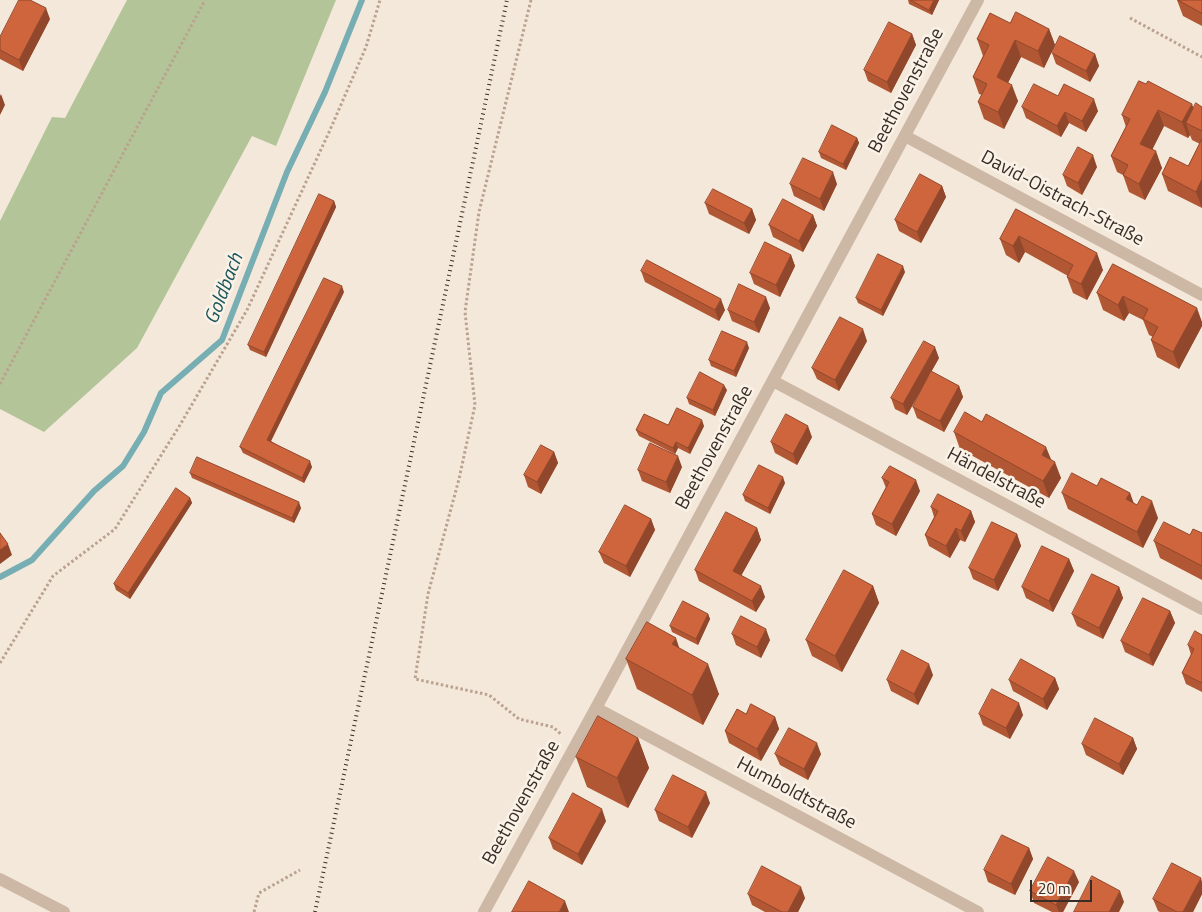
<!DOCTYPE html>
<html>
<head>
<meta charset="utf-8">
<style>
  body { margin:0 }
  #map { position:relative; width:1202px; height:912px; overflow:hidden; background:#f4e8da; font-family:"Titillium Web",sans-serif }
  canvas { display:block }
  .scale { position:absolute; left:1030px; top:880px; width:62px; height:22px; box-sizing:border-box; border:2px solid #382d27; border-top:0; padding-left:6px; font-size:15px; line-height:18px; white-space:nowrap; color:#382d27; -webkit-text-stroke:4px #fbf2e7; paint-order:stroke }
</style>
</head>
<body>
<div id="map">
<canvas width="1202" height="912"></canvas>
<div class="scale">20 m</div>
</div>
<script>
const ctx = document.querySelector('canvas').getContext('2d');
ctx.lineJoin = 'round';
function fillPath(path, color) {
  ctx.fillStyle = color;
  ctx.fill(path, 'evenodd');
}
function trace(path, color, width, dash) {
  ctx.strokeStyle = color;
  ctx.lineWidth = width;
  ctx.lineCap = dash ? 'butt' : 'round';
  ctx.setLineDash(dash || []);
  ctx.stroke(path);
}
function label(font, color, halo, rows, align = 'center') {
  ctx.font = font + ' "Titillium Web",sans-serif';
  ctx.lineWidth = 5;
  ctx.setLineDash([]);
  ctx.textBaseline = 'middle';
  ctx.strokeStyle = halo;
  ctx.fillStyle = color;
  for (const [text, x, y, turn = 0] of rows) {
    ctx.save();
    ctx.translate(x, y);
    ctx.rotate((+turn || 0) * Math.PI / 180);
    ctx.textAlign = isNaN(turn) ? turn : align;
    if (halo) ctx.strokeText(text, 0, 0);
    ctx.fillText(text, 0, 0);
    ctx.restore();
  }
}
fillPath(new Path2D(`
  M 127,0 L 336,0 L 276,146 L 252,136 L 137,348 L 44,432 L 0,409 L 0,221 L 52,117 L 65,118 Z`), '#b4c499');
trace(new Path2D(`
  M 0,577 L 32,560 L 94,491 L 123,466 L 144,432 L 161,393 L 222,340 L 287,172 L 325,92 L 362,0`), '#77aeb3', 6);
trace(new Path2D(`
  M 531,0 L 479,212 L 465,312 L 475,405 L 459,479 L 428,594 L 415,679 L 489,695 L 519,719 L 553,727 L 562,735
  M 1130,18 L 1202,57
  M 0,384 L 205,0
  M 0,663 L 53,576 L 115,529 L 180,425 L 247,310 L 330,130 L 366,47 L 380,0
  M 254,912 L 259,893 L 300,870`), '#b9a28f', 3, [2.5, 2.5]);
trace(new Path2D(`
  M 905,136 L 1202,295
  M 773,381 L 1202,609
  M 596,708 L 978,912
  M 0,879 L 64,912
  M 484,912 L 596,708 L 978,0`), '#cdb8a5', 12);
trace(new Path2D(`
  M 315,912 L 507,0`), '#382d27', 4, [1, 4]);
fillPath(new Path2D(`
  M 908,0 L 939,0 L 932,15 L 909,4 Z
  M 1177,0 L 1202,0 L 1202,26 L 1183,16 Z
  M 50,19 L 23,71 L 0,59 L 0,37 Z
  M 1010,23 L 1049,29 L 1055,45 L 1044,68 L 1021,57 L 1008,82 L 1018,101 L 1004,129 L 984,119 L 978,102 L 982,95 L 979,94 L 973,77 L 983,56 L 977,39 Z
  M 912,34 L 916,45 L 891,93 L 868,81 L 864,70 Z
  M 1052,53 L 1095,54 L 1099,66 L 1090,82 L 1056,64 Z
  M 1139,81 L 1193,108 L 1202,107 L 1202,208 L 1168,191 L 1162,174 L 1188,166 L 1200,144 L 1192,140 L 1190,135 L 1188,138 L 1164,126 L 1152,150 L 1162,168 L 1145,200 L 1129,192 L 1123,175 L 1117,172 L 1111,156 L 1126,127 L 1122,115 Z
  M 1058,96 L 1098,111 L 1086,132 L 1069,123 L 1061,137 L 1026,118 L 1022,107 Z
  M 857,138 L 859,143 L 846,170 L 821,158 L 819,152 Z
  M 1097,167 L 1082,195 L 1067,186 L 1063,175 Z
  M 790,184 L 837,184 L 824,211 L 794,196 Z
  M 942,186 L 946,197 L 921,243 L 899,231 L 895,220 Z
  M 334,201 L 336,207 L 266,357 L 250,350 L 248,345 Z
  M 705,203 L 752,209 L 756,220 L 749,234 L 709,214 Z
  M 1016,209 L 1103,270 L 1087,300 L 1073,293 L 1067,277 L 1068,276 L 1025,252 L 1019,263 L 1006,255 L 1000,239 Z
  M 813,215 L 817,226 L 803,252 L 773,237 L 769,225 Z
  M 791,255 L 795,266 L 780,297 L 754,284 L 750,273 Z
  M 1113,264 L 1202,322 L 1202,326 L 1179,369 L 1157,357 L 1151,340 L 1153,337 L 1149,335 L 1143,320 L 1129,313 L 1124,321 L 1103,310 L 1097,293 Z
  M 641,271 L 725,310 L 719,321 L 645,282 Z
  M 905,272 L 883,316 L 858,303 L 856,298 Z
  M 344,292 L 271,441 L 312,467 L 304,483 L 243,453 L 240,447 Z
  M 770,308 L 759,333 L 732,321 L 728,310 Z
  M 867,341 L 839,391 L 817,379 L 812,368 Z
  M 749,348 L 736,377 L 711,366 L 709,360 Z
  M 939,358 L 931,372 L 959,386 L 963,397 L 944,432 L 917,418 L 913,407 L 928,378 L 907,415 L 895,409 L 891,398 Z
  M 727,390 L 715,416 L 689,404 L 687,398 Z
  M 704,426 L 690,454 L 678,448 L 675,454 L 639,436 L 636,430 Z
  M 954,432 L 1051,460 L 1061,478 L 1049,498 L 960,449 Z
  M 812,437 L 797,465 L 775,453 L 771,442 Z
  M 554,452 L 558,463 L 541,494 L 528,487 L 524,475 Z
  M 682,467 L 670,493 L 642,481 L 638,470 Z
  M 190,473 L 301,508 L 294,523 L 192,478 Z
  M 882,478 L 920,491 L 896,536 L 876,525 L 872,514 L 886,488 Z
  M 785,483 L 770,514 L 745,501 L 743,495 Z
  M 1097,486 L 1130,493 L 1133,503 L 1158,518 L 1143,548 L 1068,509 L 1062,493 Z
  M 190,498 L 192,503 L 130,599 L 116,590 L 114,584 Z
  M 931,507 L 971,511 L 975,522 L 965,542 L 960,540 L 950,558 L 929,546 L 925,535 L 934,517 Z
  M 651,519 L 655,530 L 630,577 L 604,563 L 599,552 Z
  M 757,528 L 761,540 L 741,576 L 765,597 L 756,612 L 699,581 L 695,570 Z
  M 1202,533 L 1202,580 L 1160,558 L 1154,541 Z
  M 1017,534 L 1021,546 L 998,591 L 973,579 L 969,568 Z
  M 1069,559 L 1074,571 L 1053,612 L 1026,598 L 1022,587 Z
  M 873,586 L 879,603 L 842,672 L 812,656 L 806,640 Z
  M 1119,587 L 1123,598 L 1103,639 L 1077,626 L 1072,614 Z
  M 1170,611 L 1175,623 L 1153,666 L 1125,652 L 1121,641 Z
  M 708,614 L 710,619 L 698,645 L 672,632 L 670,626 Z
  M 732,634 L 770,640 L 761,658 L 736,645 Z
  M 1202,635 L 1202,692 L 1186,684 L 1182,673 L 1191,655 L 1188,645 Z
  M 679,648 L 719,694 L 703,725 L 637,689 L 626,659 Z
  M 933,675 L 918,705 L 891,691 L 887,680 Z
  M 1055,678 L 1059,689 L 1047,710 L 1013,691 L 1009,680 Z
  M 979,714 L 1023,715 L 1010,739 L 983,725 Z
  M 775,717 L 779,729 L 761,761 L 729,743 L 725,731 Z
  M 638,738 L 649,768 L 628,808 L 587,787 L 576,757 Z
  M 1133,738 L 1137,749 L 1123,775 L 1086,755 L 1082,744 Z
  M 775,754 L 821,754 L 808,780 L 780,765 Z
  M 710,803 L 692,838 L 659,821 L 655,810 Z
  M 606,821 L 582,865 L 553,849 L 549,838 Z
  M 1029,848 L 1033,859 L 1015,895 L 988,882 L 984,870 Z
  M 1079,882 L 1063,912 L 1052,912 L 1034,903 L 1030,891 Z
  M 1202,882 L 1202,894 L 1193,912 L 1160,912 L 1158,911 L 1153,899 Z
  M 748,894 L 805,898 L 798,912 L 765,912 L 752,905 Z`), '#b25734');
fillPath(new Path2D(`
  M 934,0 L 939,0 L 932,15 L 929,10 Z
  M 46,8 L 50,19 L 23,71 L 19,60 Z
  M 1049,29 L 1055,45 L 1044,68 L 1038,51 Z
  M 912,34 L 916,45 L 891,93 L 887,82 Z
  M 1015,40 L 1021,57 L 1003,93 L 997,77 Z
  M 1095,54 L 1099,66 L 1090,82 L 1086,71 Z
  M 1012,85 L 1018,101 L 1004,129 L 998,112 Z
  M 1,94 L 5,105 L 0,115 L 0,96 Z
  M 1094,99 L 1098,111 L 1086,132 L 1082,121 Z
  M 1192,104 L 1198,120 L 1186,123 L 1190,135 L 1188,138 L 1182,122 Z
  M 1158,110 L 1164,126 L 1147,160 L 1140,144 Z
  M 1065,112 L 1069,123 L 1061,137 L 1057,126 Z
  M 857,138 L 859,143 L 846,170 L 843,164 Z
  M 1156,151 L 1162,168 L 1145,200 L 1139,184 Z
  M 1093,155 L 1097,167 L 1082,195 L 1078,183 Z
  M 833,172 L 837,184 L 824,211 L 820,199 Z
  M 1202,179 L 1202,208 L 1196,192 Z
  M 942,186 L 946,197 L 921,243 L 917,232 Z
  M 334,201 L 336,207 L 266,357 L 264,352 Z
  M 752,209 L 756,220 L 749,234 L 744,223 Z
  M 813,215 L 817,226 L 803,252 L 799,241 Z
  M 1019,236 L 1025,252 L 1019,263 L 1013,246 Z
  M 1097,253 L 1103,270 L 1087,300 L 1081,284 Z
  M 791,255 L 795,266 L 780,297 L 776,285 Z
  M 903,266 L 905,272 L 883,316 L 881,310 Z
  M 342,286 L 344,292 L 269,445 L 267,440 Z
  M 1123,296 L 1129,313 L 1124,321 L 1118,305 Z
  M 766,297 L 770,308 L 759,333 L 754,322 Z
  M 721,299 L 725,310 L 719,321 L 715,310 Z
  M 1197,308 L 1202,322 L 1202,326 L 1179,369 L 1173,352 Z
  M 863,329 L 867,341 L 839,391 L 835,380 Z
  M 747,342 L 749,348 L 736,377 L 734,371 Z
  M 935,347 L 939,358 L 907,415 L 903,404 Z
  M 724,385 L 727,390 L 715,416 L 713,410 Z
  M 959,386 L 963,397 L 944,432 L 940,421 Z
  M 702,420 L 704,426 L 690,454 L 688,448 Z
  M 808,426 L 812,437 L 797,465 L 793,454 Z
  M 676,442 L 678,448 L 675,454 L 673,448 Z
  M 1046,447 L 1053,464 L 1042,455 Z
  M 554,452 L 558,463 L 541,494 L 537,482 Z
  M 678,456 L 682,467 L 670,493 L 666,482 Z
  M 310,461 L 312,467 L 304,483 L 302,478 Z
  M 1055,462 L 1061,478 L 1049,498 L 1043,481 Z
  M 783,477 L 785,483 L 770,514 L 768,508 Z
  M 916,480 L 920,491 L 896,536 L 892,524 Z
  M 1130,493 L 1136,509 L 1126,499 Z
  M 190,498 L 192,503 L 130,599 L 128,593 Z
  M 1152,501 L 1158,518 L 1143,548 L 1137,532 Z
  M 299,502 L 301,508 L 294,523 L 292,518 Z
  M 971,511 L 975,522 L 965,542 L 961,531 Z
  M 651,519 L 655,530 L 630,577 L 626,566 Z
  M 757,528 L 761,540 L 737,583 L 733,571 Z
  M 956,528 L 960,540 L 950,558 L 946,546 Z
  M 1017,534 L 1021,546 L 998,591 L 994,580 Z
  M 8,544 L 12,555 L 0,564 L 0,550 Z
  M 1069,559 L 1074,571 L 1053,612 L 1049,601 Z
  M 761,586 L 765,597 L 756,612 L 752,601 Z
  M 873,586 L 879,603 L 842,672 L 835,656 Z
  M 1119,587 L 1123,598 L 1103,639 L 1099,628 Z
  M 1170,611 L 1175,623 L 1153,666 L 1149,655 Z
  M 708,614 L 710,619 L 698,645 L 696,639 Z
  M 766,629 L 770,640 L 761,658 L 757,647 Z
  M 676,638 L 686,668 L 672,644 Z
  M 708,664 L 719,694 L 703,725 L 692,695 Z
  M 929,664 L 933,675 L 918,705 L 914,694 Z
  M 1055,678 L 1059,689 L 1047,710 L 1043,699 Z
  M 1019,703 L 1023,715 L 1010,739 L 1006,728 Z
  M 775,717 L 779,729 L 761,761 L 757,749 Z
  M 638,738 L 649,768 L 628,808 L 617,778 Z
  M 1133,738 L 1137,749 L 1123,775 L 1119,764 Z
  M 817,743 L 821,754 L 808,780 L 804,769 Z
  M 706,792 L 710,803 L 692,838 L 688,827 Z
  M 602,809 L 606,821 L 582,865 L 578,854 Z
  M 1029,848 L 1033,859 L 1015,895 L 1011,884 Z
  M 1074,871 L 1079,882 L 1063,912 L 1059,912 L 1056,905 Z
  M 1201,878 L 1202,882 L 1202,894 L 1193,912 L 1183,912 Z
  M 801,887 L 805,898 L 798,912 L 788,912 Z
  M 1120,891 L 1124,902 L 1119,912 L 1109,912 Z
  M 565,901 L 569,912 L 559,912 Z`), '#91472b');
const building = new Path2D(`
  M 19,0 L 30,0 L 46,8 L 19,60 L 0,50 L 0,37 Z
  M 911,0 L 934,0 L 929,10 Z
  M 1178,0 L 1202,0 L 1202,13 Z
  M 1016,12 L 1049,29 L 1038,51 L 1015,40 L 997,77 L 1012,85 L 998,112 L 978,102 L 987,84 L 973,77 L 989,45 L 977,39 L 990,13 L 1010,23 Z
  M 889,22 L 912,34 L 887,82 L 864,70 Z
  M 1060,36 L 1095,54 L 1086,71 L 1052,53 Z
  M 1139,81 L 1146,84 L 1148,81 L 1192,104 L 1182,122 L 1158,110 L 1140,144 L 1156,151 L 1139,184 L 1123,175 L 1128,165 L 1111,156 L 1130,119 L 1122,115 Z
  M 1034,84 L 1058,96 L 1064,84 L 1094,99 L 1082,121 L 1065,112 L 1057,126 L 1022,107 Z
  M 1196,103 L 1202,107 L 1202,131 L 1186,123 Z
  M 832,125 L 857,138 L 843,164 L 819,152 Z
  M 1202,139 L 1202,179 L 1196,192 L 1162,174 L 1170,157 L 1188,166 Z
  M 1078,147 L 1093,155 L 1078,183 L 1063,175 Z
  M 803,158 L 833,172 L 820,199 L 790,184 Z
  M 920,174 L 942,186 L 917,232 L 895,220 Z
  M 713,189 L 752,209 L 744,223 L 705,203 Z
  M 319,194 L 334,201 L 264,352 L 248,345 Z
  M 783,199 L 813,215 L 799,241 L 769,225 Z
  M 1016,209 L 1097,253 L 1081,284 L 1067,277 L 1073,265 L 1019,236 L 1013,246 L 1000,239 Z
  M 765,242 L 791,255 L 776,285 L 750,273 Z
  M 878,254 L 903,266 L 881,310 L 856,298 Z
  M 647,260 L 721,299 L 715,310 L 641,271 Z
  M 1113,264 L 1197,308 L 1173,352 L 1151,340 L 1158,327 L 1143,319 L 1148,309 L 1123,296 L 1118,305 L 1097,293 Z
  M 324,278 L 342,286 L 267,440 L 310,461 L 302,478 L 240,447 Z
  M 739,284 L 766,297 L 754,322 L 728,310 Z
  M 840,317 L 863,329 L 835,380 L 812,368 Z
  M 722,331 L 747,342 L 734,371 L 709,360 Z
  M 924,341 L 935,347 L 903,404 L 891,398 Z
  M 931,371 L 959,386 L 940,421 L 913,407 Z
  M 700,372 L 724,385 L 713,410 L 687,398 Z
  M 677,408 L 702,420 L 688,448 L 676,442 L 673,448 L 636,430 L 644,414 L 668,425 Z
  M 965,412 L 982,422 L 986,414 L 1046,447 L 1042,455 L 1055,462 L 1043,481 L 954,432 Z
  M 786,414 L 808,426 L 793,454 L 771,442 Z
  M 650,443 L 678,456 L 666,482 L 638,470 Z
  M 541,445 L 554,452 L 537,482 L 524,475 Z
  M 197,457 L 299,502 L 292,518 L 190,473 Z
  M 759,465 L 783,477 L 768,508 L 743,495 Z
  M 890,466 L 916,480 L 892,524 L 872,514 L 889,482 L 882,478 Z
  M 1072,473 L 1097,486 L 1101,478 L 1130,493 L 1126,499 L 1137,505 L 1142,496 L 1152,501 L 1137,532 L 1062,493 Z
  M 176,488 L 190,498 L 128,593 L 114,584 Z
  M 938,494 L 971,511 L 961,531 L 956,528 L 946,546 L 925,535 L 938,511 L 931,507 Z
  M 625,505 L 651,519 L 626,566 L 599,552 Z
  M 726,512 L 757,528 L 733,571 L 761,586 L 752,601 L 695,570 Z
  M 992,522 L 1017,534 L 994,580 L 969,568 Z
  M 1164,522 L 1190,535 L 1193,529 L 1202,533 L 1202,566 L 1154,541 Z
  M 0,533 L 8,544 L 0,550 Z
  M 1042,546 L 1069,559 L 1049,601 L 1022,587 Z
  M 844,570 L 873,586 L 835,656 L 806,640 Z
  M 1092,574 L 1119,587 L 1099,628 L 1072,614 Z
  M 1143,598 L 1170,611 L 1149,655 L 1121,641 Z
  M 683,601 L 708,614 L 696,639 L 670,626 Z
  M 741,616 L 766,629 L 757,647 L 732,634 Z
  M 647,622 L 676,638 L 672,644 L 708,664 L 692,695 L 626,659 Z
  M 1195,631 L 1202,635 L 1202,683 L 1182,673 L 1194,649 L 1188,645 Z
  M 902,650 L 929,664 L 914,694 L 887,680 Z
  M 1021,659 L 1055,678 L 1043,699 L 1009,680 Z
  M 992,689 L 1019,703 L 1006,728 L 979,714 Z
  M 751,704 L 775,717 L 757,749 L 725,731 L 737,709 L 746,714 Z
  M 598,716 L 638,738 L 617,778 L 576,757 Z
  M 1095,718 L 1133,738 L 1119,764 L 1082,744 Z
  M 789,728 L 817,743 L 804,769 L 775,754 Z
  M 673,775 L 706,792 L 688,827 L 655,810 Z
  M 573,793 L 602,809 L 578,854 L 549,838 Z
  M 1002,835 L 1029,848 L 1011,884 L 984,870 Z
  M 1048,857 L 1074,871 L 1056,905 L 1030,891 Z
  M 1172,863 L 1201,878 L 1183,912 L 1177,912 L 1153,899 Z
  M 762,866 L 801,887 L 788,912 L 782,912 L 748,894 Z
  M 1092,876 L 1120,891 L 1109,912 L 1074,912 Z
  M 529,881 L 565,901 L 559,912 L 512,912 Z`);
fillPath(building, '#cf653d');
trace(building, '#91472b', 1);
label('19px', '#382d27', '#fbf2e7', [
  ["Beethovenstraße",907,91,-62],
  ["David-Oistrach-Straße",1062,199,28],
  ["Beethovenstraße",715,448,-61],
  ["Händelstraße",996,479,28],
  ["Humboldtstraße",796,794,28],
  ["Beethovenstraße",522,803,-61]
]);
label('italic 20px', '#19565c', '#fbf2e7', [
  ["Goldbach",225,289,-69]
]);
</script>
</body>
</html>
